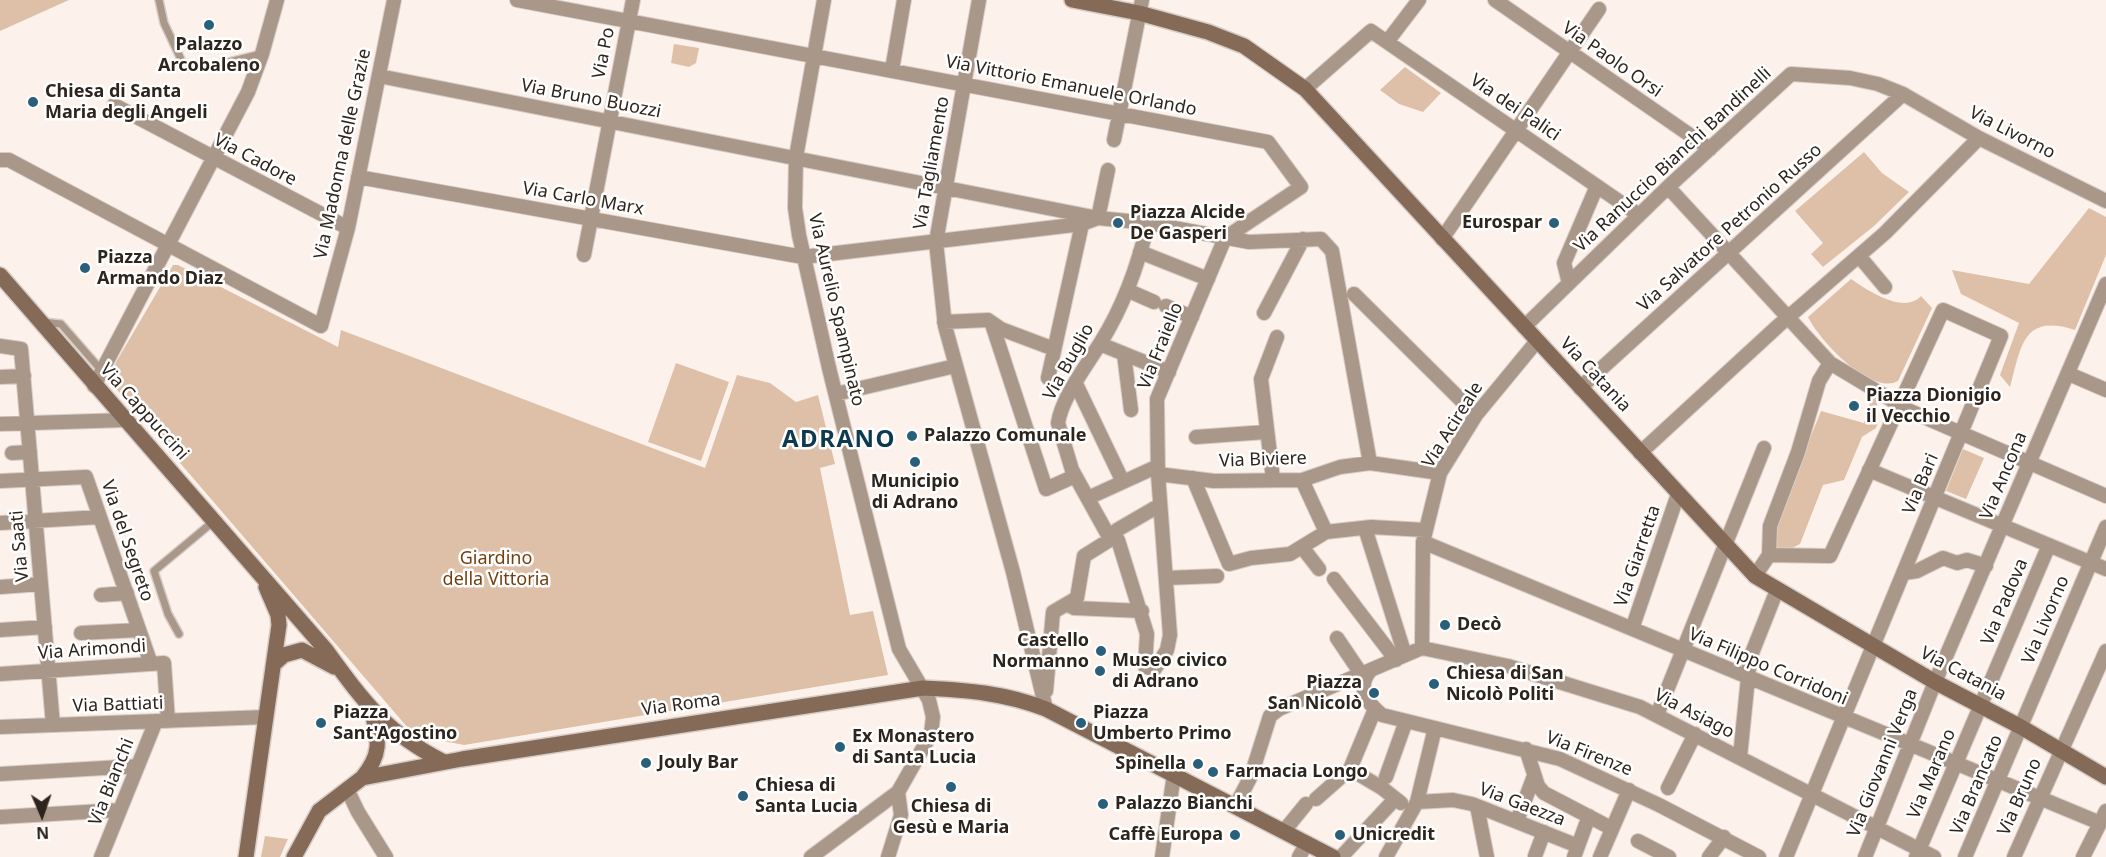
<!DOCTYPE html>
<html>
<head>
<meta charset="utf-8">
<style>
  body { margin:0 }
  #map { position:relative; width:2106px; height:857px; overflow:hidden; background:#fcf2eb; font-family:"Noto Sans",sans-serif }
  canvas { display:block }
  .north { position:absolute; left:12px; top:785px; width:60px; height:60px; -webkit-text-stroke:4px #fff; paint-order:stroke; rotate:178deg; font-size:16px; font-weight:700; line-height:24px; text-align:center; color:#2d241d }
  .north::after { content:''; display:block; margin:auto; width:21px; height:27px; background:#2d241d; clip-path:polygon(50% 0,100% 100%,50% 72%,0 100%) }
</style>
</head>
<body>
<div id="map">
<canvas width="2106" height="857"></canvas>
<div class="north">N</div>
</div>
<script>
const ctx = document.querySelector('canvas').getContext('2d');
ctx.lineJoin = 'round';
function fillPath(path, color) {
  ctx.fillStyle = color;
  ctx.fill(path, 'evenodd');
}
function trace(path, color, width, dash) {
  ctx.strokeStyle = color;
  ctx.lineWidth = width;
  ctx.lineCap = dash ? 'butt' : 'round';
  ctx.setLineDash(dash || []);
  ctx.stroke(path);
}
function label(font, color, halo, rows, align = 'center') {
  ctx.font = font + ' "Noto Sans",sans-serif';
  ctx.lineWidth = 5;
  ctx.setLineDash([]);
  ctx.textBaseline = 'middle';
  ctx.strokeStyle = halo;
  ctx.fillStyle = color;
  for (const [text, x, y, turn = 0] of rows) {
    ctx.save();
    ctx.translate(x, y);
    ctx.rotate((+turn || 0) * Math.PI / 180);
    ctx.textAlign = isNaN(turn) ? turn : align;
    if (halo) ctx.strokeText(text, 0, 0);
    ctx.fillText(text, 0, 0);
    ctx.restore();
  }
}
fillPath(new Path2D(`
  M 0,0 L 69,0 L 0,31 Z
  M 674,44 L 699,48 L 696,63 L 689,67 L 671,63 Z
  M 1405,67 L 1441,93 L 1423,112 L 1399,104 L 1380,90 Z
  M 1864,152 L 1882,173 L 1909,192 L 1874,226 L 1823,267 L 1811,254 L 1823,243 L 1795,211 Z
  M 2089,208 L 2106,217 L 2106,255 L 2075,330 C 2022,313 2021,348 2010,387 L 2000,375 L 2019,323 L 1961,294 L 1952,270 L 2029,284 Z
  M 173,265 L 178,265 L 338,347 L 341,330 L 705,468 L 737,375 L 770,383 L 796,402 L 818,395 L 835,464 L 820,468 L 850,615 L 873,611 L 888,675 L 464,745 L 423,737 L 408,728 L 113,385 L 111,377 L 116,362 Z
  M 1851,279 C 1867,290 1904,315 1921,296 L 1932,308 L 1898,381 C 1871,396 1819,340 1808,317 Z
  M 676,363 L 729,382 L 701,461 L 648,442 Z
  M 1872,395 L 1877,402 L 1878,423 L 1876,428 L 1862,437 L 1844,480 L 1823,485 L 1800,544 L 1790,549 L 1777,548 L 1776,523 L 1821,411 L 1864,423 Z
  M 1963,449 L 1984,458 L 1966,499 L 1946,491 Z
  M 265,836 L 288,839 L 280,857 L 261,857 Z`), '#dec0a9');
const lane = new Path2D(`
  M 159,0 L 164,23 L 185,68 L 225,63 L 261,54
  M 42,322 L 61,324 L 102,371
  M 179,634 L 168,614 L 154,571 L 214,521`);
const street = new Path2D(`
  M 517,0 L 1268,142 L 1301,187 L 1225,238 L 1157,399 L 1158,474 L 1170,635 L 1167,650 L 1154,670 L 1145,666 L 1147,634 L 1118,540 L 1108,535 L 1072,470 L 1058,423 C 1062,397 1087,365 1101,342 C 1124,305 1138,266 1148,223
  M 824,0 L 796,157 L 795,208 L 799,235 L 829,368 L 899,649 L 929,700 L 933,717 L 931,734 L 898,792 L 901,815 L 888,857
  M 979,0 L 936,242 L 945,326 L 1013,572 L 1046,709
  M 1495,0 L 1710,149
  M 1387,42 L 1419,0
  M 892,70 L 904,0
  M 379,76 L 1098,218 L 1148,223 L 1249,242 L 1321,239 L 1332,251 L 1370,463
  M 1305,89 L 1371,31 L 1639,215
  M 114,105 L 348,228
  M 1114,140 L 1142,0
  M 0,160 L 9,160 L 321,326 L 348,228 L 394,0
  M 358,177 L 803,257 L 1082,224 L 1098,218
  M 1668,187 L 1830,363 L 1910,411 L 2106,496
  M 1098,218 L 1108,170
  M 1442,239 L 1599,9
  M 1140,252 L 1208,279
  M 584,255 L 633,0
  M 1859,256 L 1885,287
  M 1569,283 L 1564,263 L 1597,186
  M 1129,291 L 1154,302
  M 1354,294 L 1476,415
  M 1166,306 L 1192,317
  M 1264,313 L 1303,239
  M 944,322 L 988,320 L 1001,329 L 1054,349
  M 992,324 L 1046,489 L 1075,476
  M 1524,327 L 1668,187 L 1791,74 L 1850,78 L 1878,84 L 1903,94 L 1979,138 L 2106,201
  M 1100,344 L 1169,372
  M 0,346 L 21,349 L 53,725
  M 1124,354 L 1131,410
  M 2069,374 L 2106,390
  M 0,377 L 24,376
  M 1048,378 L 1082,224
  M 1076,384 L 1123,482
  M 94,386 L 248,92 L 262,54 L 277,0
  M 1580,388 L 1903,94
  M 836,394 L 955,366
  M 0,424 L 126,420
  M 1196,437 L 1266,432
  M 12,453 L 30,452
  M 1640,453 L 1778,326 L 1885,233 L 1979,138
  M 1869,470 L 2106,569
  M 1158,474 L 1214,481 L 1302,480 L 1340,467 L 1370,463 L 1440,473
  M 1193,478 L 1229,564 L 1251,558 L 1290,554 L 1326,532 L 1371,527 L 1425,530
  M 1273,479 L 1261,379 L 1277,337
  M 1302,480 L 1326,532
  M 0,481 L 86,477 L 151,664
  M 1088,498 L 1158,466
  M 0,523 L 100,517
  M 1365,528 L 1405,655
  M 1423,542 L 2100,823
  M 1302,547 L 1319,569
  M 1769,555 L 1830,556 L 1943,310 L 2001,336 L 1786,857
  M 1904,573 L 1917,571 L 1943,558 L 1957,563 L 1967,560 L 1986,566
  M 1755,576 L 1769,555 L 1770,526 L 1798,452 L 1819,381 L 1830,363
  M 1166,578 L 1217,576
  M 1334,579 L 1396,660
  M 0,587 L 41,584
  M 101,595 L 127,593
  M 1067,604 L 1074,608 L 1142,611
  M 1632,629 L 1678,494
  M 0,630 L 45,627
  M 81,633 L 139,630
  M 1337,638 L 1362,675
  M 1422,648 L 1508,666 L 1640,707 L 1934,857
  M 1422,648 L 1423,542 L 1440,473 L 1476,415 L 1537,341
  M 1370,671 C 1356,688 1367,703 1382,715 L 1560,759 L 1659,805 L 1759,857
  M 0,674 L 164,663 L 168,721
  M 1046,691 L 1053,612 L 1077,598 L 1084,556 L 1108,541 L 1117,530 L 1160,505
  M 1657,715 L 1764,448
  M 0,727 L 266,717
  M 1526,749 L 1538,786 L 1544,793 L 1611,828
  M 1740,757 L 1750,658 L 1777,590
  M 1350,769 L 1382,788 L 1401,803
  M 0,774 L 138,766
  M 1386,777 L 1406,721
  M 1668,788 L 1695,734
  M 347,789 L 358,812 L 386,857
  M 1316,799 L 1350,769 L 1375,709
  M 1417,802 L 1453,800 L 1472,804 L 1578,846
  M 1236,805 L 1251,776 L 1270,716 L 1279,709 L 1422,648
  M 1477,806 L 1487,857
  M 0,817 L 120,810
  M 1517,821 L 1534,776
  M 1284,831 L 1306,804
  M 1638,841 L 1669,857
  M 1535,856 L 1544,832
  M 101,857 L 156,721
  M 811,857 L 898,792
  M 1162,857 L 1174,774
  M 1299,857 L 1307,843
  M 1341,857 L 1395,799
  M 1386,857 L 1417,802 L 1435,728
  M 1574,857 L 1589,816
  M 1600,857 L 1629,790
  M 1709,857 L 1724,837
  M 1865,857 L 1935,682 L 2106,284
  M 1916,857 L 2049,545
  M 1965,857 L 2106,527
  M 2014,857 L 2106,651
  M 2083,857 L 2106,811`);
const secondary = new Path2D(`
  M 1072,0 L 1139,13 L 1208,32 L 1244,46 L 1305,89 L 1755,576 L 1935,682 L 2021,727 L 2106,777
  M 0,275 L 326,650 C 364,702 385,732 444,762
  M 274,664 L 284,655 L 302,650 L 334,667
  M 362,778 C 382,754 379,741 372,712
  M 246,857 L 279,625 L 278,615 L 266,587
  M 294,857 L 319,811 L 362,778 L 462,759 L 923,688 C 967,690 1005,693 1046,709 L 1333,857`);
trace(lane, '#d7cdc6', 10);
trace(street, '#d7cdc6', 16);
trace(secondary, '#d7cdc6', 18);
trace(lane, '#a99789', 7);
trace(street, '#a99789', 14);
trace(secondary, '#846a57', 15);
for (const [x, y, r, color] of [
  [209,25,6,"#295f7a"],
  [33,102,6,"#295f7a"],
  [1118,223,6,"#295f7a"],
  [1554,223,6,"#295f7a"],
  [85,268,6,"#295f7a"],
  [1854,406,6,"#295f7a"],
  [912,436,6,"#295f7a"],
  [915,462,6,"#295f7a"],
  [1445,625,6,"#295f7a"],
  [1101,651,6,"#295f7a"],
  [1100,671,6,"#295f7a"],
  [1434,684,6,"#295f7a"],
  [1374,693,6,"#295f7a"],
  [321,723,6,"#295f7a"],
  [1081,723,6,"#295f7a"],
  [840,747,6,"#295f7a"],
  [646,763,6,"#295f7a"],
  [1198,764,6,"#295f7a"],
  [1213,772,6,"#295f7a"],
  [951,787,6,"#295f7a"],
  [743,796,6,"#295f7a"],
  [1103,804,6,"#295f7a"],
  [1235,835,6,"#295f7a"],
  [1340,835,6,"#295f7a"]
]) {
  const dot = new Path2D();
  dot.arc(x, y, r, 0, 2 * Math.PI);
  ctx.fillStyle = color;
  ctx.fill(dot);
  trace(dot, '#fff', 2);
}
label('bold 18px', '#2d241d', '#fff', [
  ["Palazzo",209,45,"center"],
  ["Arcobaleno",209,66,"center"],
  ["Chiesa di Santa",45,92],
  ["Maria degli Angeli",45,113],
  ["Piazza Alcide",1130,213],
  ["De Gasperi",1130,234],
  ["Eurospar",1542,223,"right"],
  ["Piazza",97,258],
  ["Armando Diaz",97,279],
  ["Piazza Dionigio",1866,396],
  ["il Vecchio",1866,417],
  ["Palazzo Comunale",924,436],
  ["Municipio",915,482,"center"],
  ["di Adrano",915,503,"center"],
  ["Decò",1457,625],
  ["Castello",1089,641,"right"],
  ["Normanno",1089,662,"right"],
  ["Museo civico",1112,661],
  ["di Adrano",1112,682],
  ["Chiesa di San",1446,674],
  ["Nicolò Politi",1446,695],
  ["Piazza",1362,683,"right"],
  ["San Nicolò",1362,704,"right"],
  ["Piazza",333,713],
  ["Sant'Agostino",333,734],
  ["Piazza",1093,713],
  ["Umberto Primo",1093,734],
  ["Ex Monastero",852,737],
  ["di Santa Lucia",852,758],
  ["Jouly Bar",658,763],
  ["Spinella",1186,764,"right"],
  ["Farmacia Longo",1225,772],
  ["Chiesa di",755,786],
  ["Santa Lucia",755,807],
  ["Palazzo Bianchi",1115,804],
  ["Chiesa di",951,807,"center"],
  ["Gesù e Maria",951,828,"center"],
  ["Caffè Europa",1223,835,"right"],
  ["Unicredit",1352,835]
], 'left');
label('18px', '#2d241d', '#fff', [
  ["Via Po",604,53,-79],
  ["Via Paolo Orsi",1612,60,35],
  ["Via Vittorio Emanuele Orlando",1071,86,11],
  ["Via Bruno Buozzi",591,99,11],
  ["Via dei Palici",1515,108,34],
  ["Via Livorno",2012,133,27],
  ["Via Madonna delle Grazie",343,154,-78],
  ["Via Cadore",255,160,28],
  ["Via Ranuccio Bianchi Bandinelli",1673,160,-43],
  ["Via Tagliamento",932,163,-80],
  ["Via Carlo Marx",583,199,10],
  ["Via Salvatore Petronio Russo",1730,228,-42],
  ["Via Aurelio Spampinato",836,310,77],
  ["Via Fraiello",1161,346,-68],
  ["Via Buglio",1069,362,-61],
  ["Via Catania",1595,375,47],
  ["Via Cappuccini",144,412,48],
  ["Via Acireale",1453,425,-58],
  ["Via Biviere",1263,460,-2],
  ["Via Ancona",2004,476,-67],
  ["Via Bari",1921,484,-67],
  ["Via del Segreto",127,541,71],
  ["Via Saati",20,546,-95],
  ["Via Giarretta",1638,556,-71],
  ["Via Padova",2005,602,-67],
  ["Via Livorno",2046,620,-67],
  ["Via Arimondi",92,650,-4],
  ["Via Filippo Corridoni",1768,667,23],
  ["Via Catania",1963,674,28],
  ["Via Battiati",118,705,-2],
  ["Via Roma",681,705,-8],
  ["Via Asiago",1694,714,27],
  ["Via Firenze",1589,754,22],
  ["Via Giovanni Verga",1883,763,-68],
  ["Via Marano",1932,774,-67],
  ["Via Bianchi",112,782,-68],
  ["Via Brancato",1977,785,-67],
  ["Via Bruno",2020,797,-66],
  ["Via Gaezza",1522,805,21]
]);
label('18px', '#733f0c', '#fff', [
  ["Giardino",496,559],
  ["della Vittoria",496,580]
]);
ctx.letterSpacing = '1.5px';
label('bold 24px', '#0d3a4f', '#fff', [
  ["ADRANO",839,440]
]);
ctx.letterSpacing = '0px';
</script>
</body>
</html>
